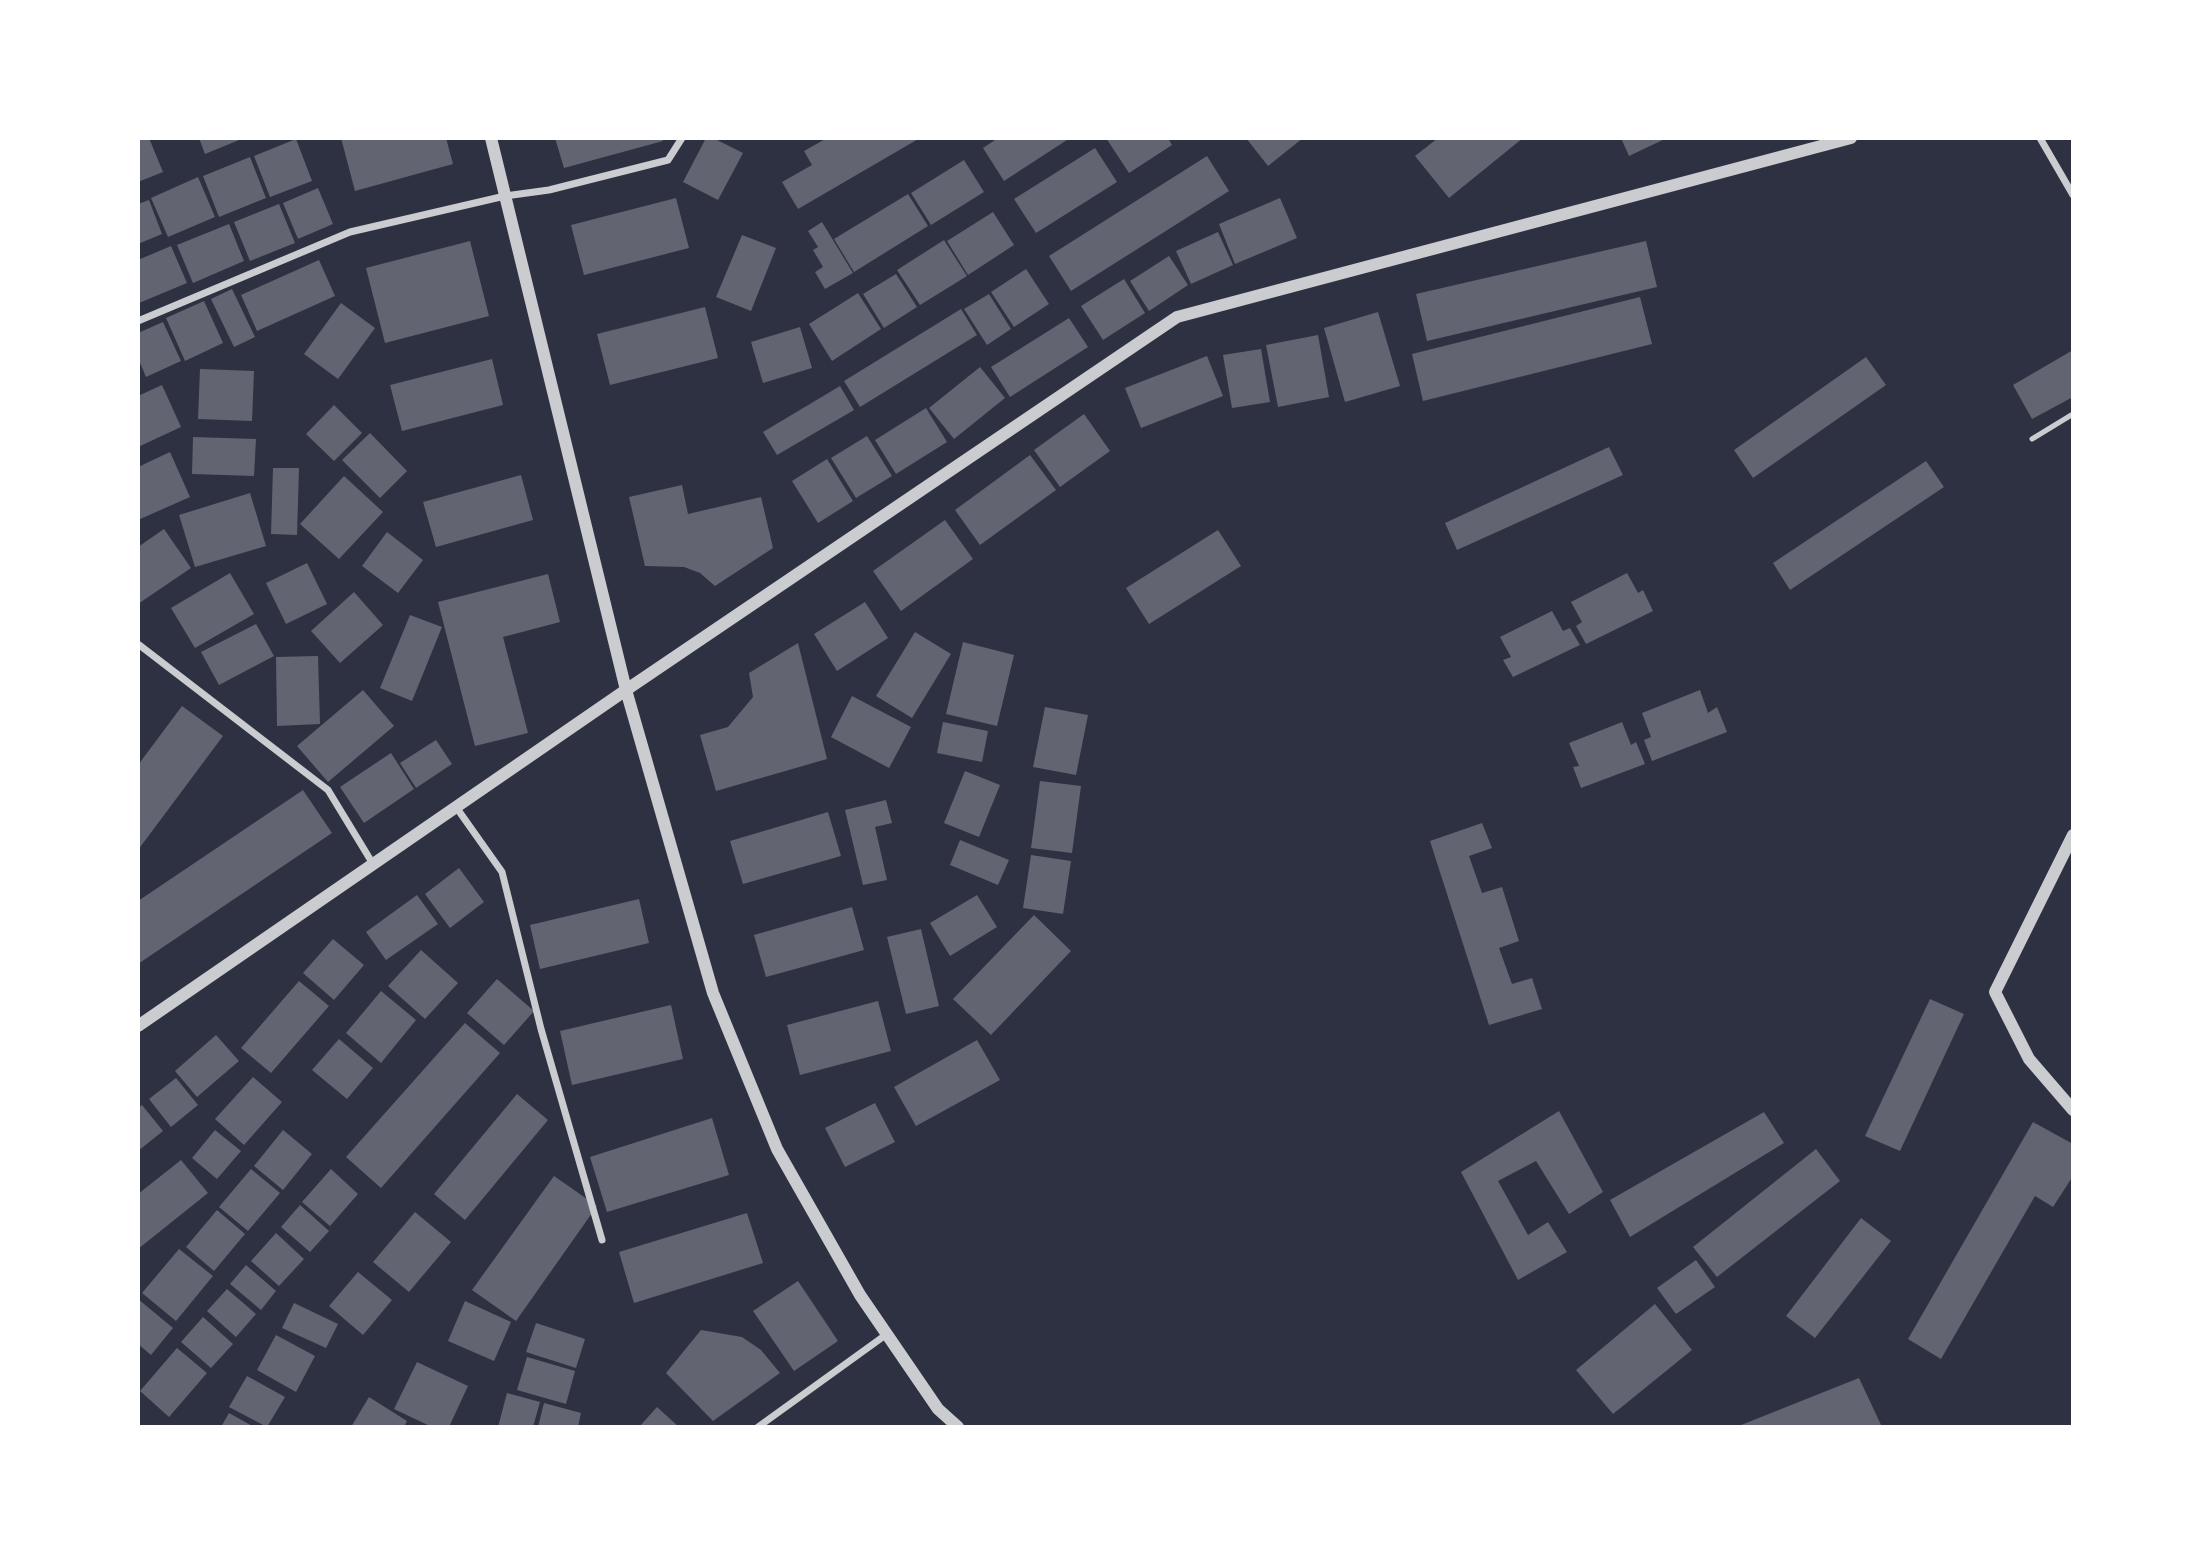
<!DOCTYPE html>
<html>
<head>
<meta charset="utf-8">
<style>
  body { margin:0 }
  #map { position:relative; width:2211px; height:1565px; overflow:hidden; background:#2d3142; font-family:"Roboto Condensed",sans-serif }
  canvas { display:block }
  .frame { position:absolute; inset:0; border:140px solid #fff; pointer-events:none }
</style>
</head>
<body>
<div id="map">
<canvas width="2211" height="1565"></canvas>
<div class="frame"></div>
</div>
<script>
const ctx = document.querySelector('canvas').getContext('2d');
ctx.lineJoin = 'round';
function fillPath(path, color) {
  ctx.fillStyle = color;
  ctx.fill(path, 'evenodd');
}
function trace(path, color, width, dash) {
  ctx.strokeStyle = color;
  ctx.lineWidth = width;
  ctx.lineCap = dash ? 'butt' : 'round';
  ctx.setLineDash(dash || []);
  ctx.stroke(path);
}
fillPath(new Path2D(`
  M 138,138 L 149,138 L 163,172 L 138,182 Z
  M 199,138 L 244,138 L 205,154 Z
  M 341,138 L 446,138 L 453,164 L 355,191 Z
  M 555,138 L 662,138 L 663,141 L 564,168 Z
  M 706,138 L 713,138 L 743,153 L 718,200 L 683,182 Z
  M 827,138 L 920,138 L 798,209 L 782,182 L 812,165 L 804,151 Z
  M 998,138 L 1070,138 L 1004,181 L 983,148 Z
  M 1106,138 L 1168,138 L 1172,145 L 1129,173 Z
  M 1246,138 L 1303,138 L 1268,166 Z
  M 1438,138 L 1523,138 L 1449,198 L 1415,156 Z
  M 1621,138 L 1667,138 L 1629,156 Z
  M 296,139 L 312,181 L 270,197 L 254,156 Z
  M 1095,148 L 1117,182 L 1036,233 L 1014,199 Z
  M 1207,156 L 1229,191 L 1071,291 L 1049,256 Z
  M 250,157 L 266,198 L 219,217 L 203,176 Z
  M 964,160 L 984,192 L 931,225 L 911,193 Z
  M 198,177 L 215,217 L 168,237 L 151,198 Z
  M 318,188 L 333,224 L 298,239 L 283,203 Z
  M 908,194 L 928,226 L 854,272 L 834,239 Z
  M 676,198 L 689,248 L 584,275 L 571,225 Z
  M 1280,198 L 1297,238 L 1235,264 L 1219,224 Z
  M 149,200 L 162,234 L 138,244 L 138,204 Z
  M 279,204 L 295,243 L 250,261 L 234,222 Z
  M 993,212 L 1014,245 L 968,275 L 947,241 Z
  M 822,222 L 853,273 L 825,289 L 815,272 L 823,267 L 813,250 L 818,247 L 808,231 Z
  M 229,224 L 244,261 L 193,283 L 177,245 Z
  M 1218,232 L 1233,265 L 1191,284 L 1176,251 Z
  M 742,235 L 776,248 L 751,311 L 716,297 Z
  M 944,240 L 967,276 L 920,305 L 897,270 Z
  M 470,241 L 489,316 L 385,343 L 366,268 Z
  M 1646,241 L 1657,287 L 1427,341 L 1416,294 Z
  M 171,246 L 187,283 L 139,303 L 138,260 Z
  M 1169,256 L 1188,285 L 1149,311 L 1130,281 Z
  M 319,260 L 335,296 L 257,331 L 241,295 Z
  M 1026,269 L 1049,304 L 1014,327 L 991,292 Z
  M 896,274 L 917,307 L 884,328 L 863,294 Z
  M 1124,279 L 1145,313 L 1103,340 L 1081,306 Z
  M 232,289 L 255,337 L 234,347 L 211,299 Z
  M 858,293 L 881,329 L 832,361 L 809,324 Z
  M 989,294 L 1011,329 L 987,345 L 964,309 Z
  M 1640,297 L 1652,344 L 1423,401 L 1412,354 Z
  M 204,301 L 223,343 L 185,361 L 166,318 Z
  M 341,303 L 375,328 L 338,379 L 304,354 Z
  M 705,307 L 718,358 L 610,385 L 597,334 Z
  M 961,309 L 977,335 L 860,407 L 844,381 Z
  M 1378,312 L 1400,386 L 1345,402 L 1324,328 Z
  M 1069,318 L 1088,347 L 1010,397 L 991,367 Z
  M 163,322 L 181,361 L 146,377 L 138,358 L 138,333 Z
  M 800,327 L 812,368 L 763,383 L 751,342 Z
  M 1318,335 L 1329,397 L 1278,407 L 1266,345 Z
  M 1261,349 L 1270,402 L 1232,408 L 1223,355 Z
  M 2073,350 L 2073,397 L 2032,419 L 2013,385 Z
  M 1207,356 L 1223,396 L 1141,428 L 1125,388 Z
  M 1866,357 L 1886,385 L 1753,478 L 1734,450 Z
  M 492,359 L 503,405 L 402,431 L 390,385 Z
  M 980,367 L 1005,398 L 954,439 L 929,408 Z
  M 200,369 L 254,371 L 252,421 L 198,419 Z
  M 162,385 L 181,427 L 138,447 L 138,396 Z
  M 840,386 L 854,410 L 777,455 L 763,432 Z
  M 334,405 L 362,433 L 334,461 L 306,434 Z
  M 926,408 L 947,442 L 896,474 L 875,440 Z
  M 1084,414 L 1110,451 L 1060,487 L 1034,450 Z
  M 370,433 L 407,471 L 380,498 L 342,460 Z
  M 867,436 L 892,476 L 856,498 L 831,458 Z
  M 193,437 L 256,439 L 254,476 L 192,474 Z
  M 1609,447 L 1623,475 L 1457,550 L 1445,523 Z
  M 170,452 L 190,497 L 138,520 L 138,467 Z
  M 1030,455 L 1056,490 L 980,545 L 955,510 Z
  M 827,459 L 853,501 L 818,523 L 792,481 Z
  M 1926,461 L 1944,487 L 1790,590 L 1773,563 Z
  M 273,468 L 299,468 L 297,535 L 271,534 Z
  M 521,475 L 533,520 L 436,547 L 423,502 Z
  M 344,476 L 383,512 L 339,559 L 300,524 Z
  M 682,485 L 688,514 L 761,497 L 773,548 L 715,586 L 700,573 L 684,567 L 645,566 L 629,497 Z
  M 250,493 L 266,546 L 195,567 L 179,515 Z
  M 945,520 L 973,559 L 901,611 L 873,571 Z
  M 164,529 L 191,568 L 138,604 L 138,547 Z
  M 1218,530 L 1241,566 L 1149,624 L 1126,588 Z
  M 387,532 L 423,560 L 398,593 L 362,566 Z
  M 307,563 L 327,604 L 286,624 L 266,583 Z
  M 230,573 L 254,614 L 195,648 L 171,608 Z
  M 1627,573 L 1638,593 L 1643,590 L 1653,611 L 1586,644 L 1576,626 L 1582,622 L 1571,602 Z
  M 548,574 L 560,622 L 503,637 L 528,733 L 475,746 L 438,602 Z
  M 354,592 L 383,625 L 340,663 L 311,631 Z
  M 865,602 L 888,638 L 837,671 L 814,634 Z
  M 1552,611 L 1563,631 L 1570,628 L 1580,645 L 1513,677 L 1503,660 L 1511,657 L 1500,637 Z
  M 410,615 L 442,627 L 412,701 L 380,688 Z
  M 256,624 L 274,656 L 219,685 L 201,652 Z
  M 915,632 L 951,654 L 912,718 L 876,696 Z
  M 963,642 L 1014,655 L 997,726 L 946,714 Z
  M 798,643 L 827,759 L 716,791 L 700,735 L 728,727 L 753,697 L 749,673 Z
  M 318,656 L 320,724 L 277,726 L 276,657 Z
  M 363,690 L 394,726 L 328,782 L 297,746 Z
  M 1700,690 L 1708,713 L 1717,707 L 1727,732 L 1652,761 L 1644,740 L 1651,737 L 1642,713 Z
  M 852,696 L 911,727 L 889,768 L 831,737 Z
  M 182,706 L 223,736 L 138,850 L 138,765 Z
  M 1045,707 L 1088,715 L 1076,775 L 1033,767 Z
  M 943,722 L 988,731 L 982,762 L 937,753 Z
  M 1622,722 L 1631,745 L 1636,742 L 1645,764 L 1581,788 L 1573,767 L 1579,766 L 1569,743 Z
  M 436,740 L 452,764 L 416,788 L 400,763 Z
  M 391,753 L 414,789 L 364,823 L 340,787 Z
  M 965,771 L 1000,785 L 979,837 L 944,823 Z
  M 1040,781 L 1081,786 L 1072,853 L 1031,848 Z
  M 303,790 L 332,833 L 138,964 L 138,901 Z
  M 886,800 L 892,823 L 875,827 L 887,880 L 863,885 L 845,810 Z
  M 828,812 L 841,856 L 743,884 L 730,841 Z
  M 1482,823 L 1492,848 L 1469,856 L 1482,893 L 1502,887 L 1519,941 L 1499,948 L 1512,984 L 1532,978 L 1542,1009 L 1489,1025 L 1430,841 Z
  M 960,840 L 1009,860 L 998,885 L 950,865 Z
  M 1031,855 L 1071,861 L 1063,914 L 1023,908 Z
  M 459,868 L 484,902 L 450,928 L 425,894 Z
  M 417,895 L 438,924 L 386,960 L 366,932 Z
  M 977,895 L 997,927 L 950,956 L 930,923 Z
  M 639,899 L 649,943 L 540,969 L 530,925 Z
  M 852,907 L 864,950 L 766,977 L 754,935 Z
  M 1034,915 L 1071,951 L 991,1035 L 953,999 Z
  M 921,929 L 939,1006 L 906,1014 L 887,937 Z
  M 333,939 L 364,965 L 334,1000 L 303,973 Z
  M 421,950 L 458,983 L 425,1019 L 388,986 Z
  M 497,979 L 534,1011 L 504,1045 L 467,1013 Z
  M 299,981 L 329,1006 L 271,1073 L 241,1048 Z
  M 381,991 L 416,1020 L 381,1063 L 346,1033 Z
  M 1930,999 L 1964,1014 L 1900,1151 L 1865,1136 Z
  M 878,1001 L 891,1051 L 800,1075 L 787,1025 Z
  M 671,1005 L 683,1059 L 572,1085 L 560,1031 Z
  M 465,1023 L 500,1053 L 381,1188 L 346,1157 Z
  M 216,1035 L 239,1061 L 197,1097 L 175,1071 Z
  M 339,1039 L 373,1068 L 347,1099 L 312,1070 Z
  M 977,1040 L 1000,1080 L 916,1126 L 894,1087 Z
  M 253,1077 L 282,1102 L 244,1145 L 215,1119 Z
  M 176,1078 L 198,1105 L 171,1127 L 149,1099 Z
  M 517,1094 L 548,1120 L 465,1220 L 434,1194 Z
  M 875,1103 L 895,1142 L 845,1167 L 825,1128 Z
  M 142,1105 L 163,1131 L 138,1151 L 138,1108 Z
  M 1559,1111 L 1603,1192 L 1569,1214 L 1536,1161 L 1498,1181 L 1528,1235 L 1548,1222 L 1567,1252 L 1518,1280 L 1461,1172 Z
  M 1764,1112 L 1784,1143 L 1630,1237 L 1610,1200 Z
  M 712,1118 L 729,1175 L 607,1212 L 590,1157 Z
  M 2033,1122 L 2073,1144 L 2073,1176 L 2053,1207 L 2035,1196 L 1941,1359 L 1908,1339 Z
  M 215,1130 L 241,1151 L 217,1179 L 192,1158 Z
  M 283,1130 L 312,1154 L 283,1190 L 254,1166 Z
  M 1816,1149 L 1840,1181 L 1717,1277 L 1693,1247 Z
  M 181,1160 L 208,1193 L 138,1249 L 138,1194 Z
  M 251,1169 L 280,1193 L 248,1231 L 219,1207 Z
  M 331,1169 L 358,1194 L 330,1226 L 302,1202 Z
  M 554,1176 L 597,1206 L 516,1321 L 472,1290 Z
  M 300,1205 L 329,1231 L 310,1252 L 281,1227 Z
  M 217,1210 L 245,1234 L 214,1271 L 186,1247 Z
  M 415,1212 L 451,1242 L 409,1292 L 373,1262 Z
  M 747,1213 L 763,1263 L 634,1303 L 619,1252 Z
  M 1861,1218 L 1891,1241 L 1815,1338 L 1786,1316 Z
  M 276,1233 L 304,1259 L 279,1286 L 251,1261 Z
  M 179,1249 L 213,1276 L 176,1321 L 142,1293 Z
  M 1696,1260 L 1715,1287 L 1676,1314 L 1657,1288 Z
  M 246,1265 L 276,1291 L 261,1310 L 230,1284 Z
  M 358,1272 L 392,1300 L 363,1335 L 329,1306 Z
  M 798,1281 L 838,1341 L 794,1371 L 753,1311 Z
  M 227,1289 L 256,1314 L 236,1337 L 207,1311 Z
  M 138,1299 L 173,1328 L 151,1355 L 138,1344 Z
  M 465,1301 L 511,1322 L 494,1361 L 448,1341 Z
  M 294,1303 L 338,1324 L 326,1348 L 282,1328 Z
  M 1655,1304 L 1692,1350 L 1613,1414 L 1576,1370 Z
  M 203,1317 L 233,1344 L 211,1368 L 181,1342 Z
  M 536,1323 L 585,1339 L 576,1368 L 526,1352 Z
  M 701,1330 L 742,1337 L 761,1350 L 780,1373 L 713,1421 L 666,1373 Z
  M 276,1335 L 315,1356 L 296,1392 L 257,1370 Z
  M 177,1348 L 207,1373 L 169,1417 L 140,1391 Z
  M 527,1357 L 575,1371 L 566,1404 L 517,1390 Z
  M 417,1362 L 468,1386 L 449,1427 L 432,1427 L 394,1409 Z
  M 247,1376 L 285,1397 L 267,1427 L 229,1407 Z
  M 1859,1378 L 1882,1427 L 1736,1427 Z
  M 507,1393 L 540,1402 L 533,1427 L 498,1427 Z
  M 369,1397 L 407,1421 L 404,1427 L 351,1427 Z
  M 544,1403 L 581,1413 L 578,1427 L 538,1427 Z
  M 657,1407 L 679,1427 L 639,1427 Z
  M 229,1413 L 254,1427 L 221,1427 Z`), '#626471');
trace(new Path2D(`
  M 2032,439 L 2073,414`), '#caccd0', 5);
trace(new Path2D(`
  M 2040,138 L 2073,195
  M 138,321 L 350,232 L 505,196 L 549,190 L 668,160 L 682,138
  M 138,644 L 328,790 L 373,864
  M 456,807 L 502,872 L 541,1029 L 602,1240
  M 758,1427 L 887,1334`), '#caccd0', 7);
trace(new Path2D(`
  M 491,138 L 626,690 L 713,993 L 777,1149 L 860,1295 L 938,1409 L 958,1427
  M 2073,835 L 1995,992 L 2029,1059 L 2073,1110
  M 138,1026 L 626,690 L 1177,317 L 1851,138`), '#caccd0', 12);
</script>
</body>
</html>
